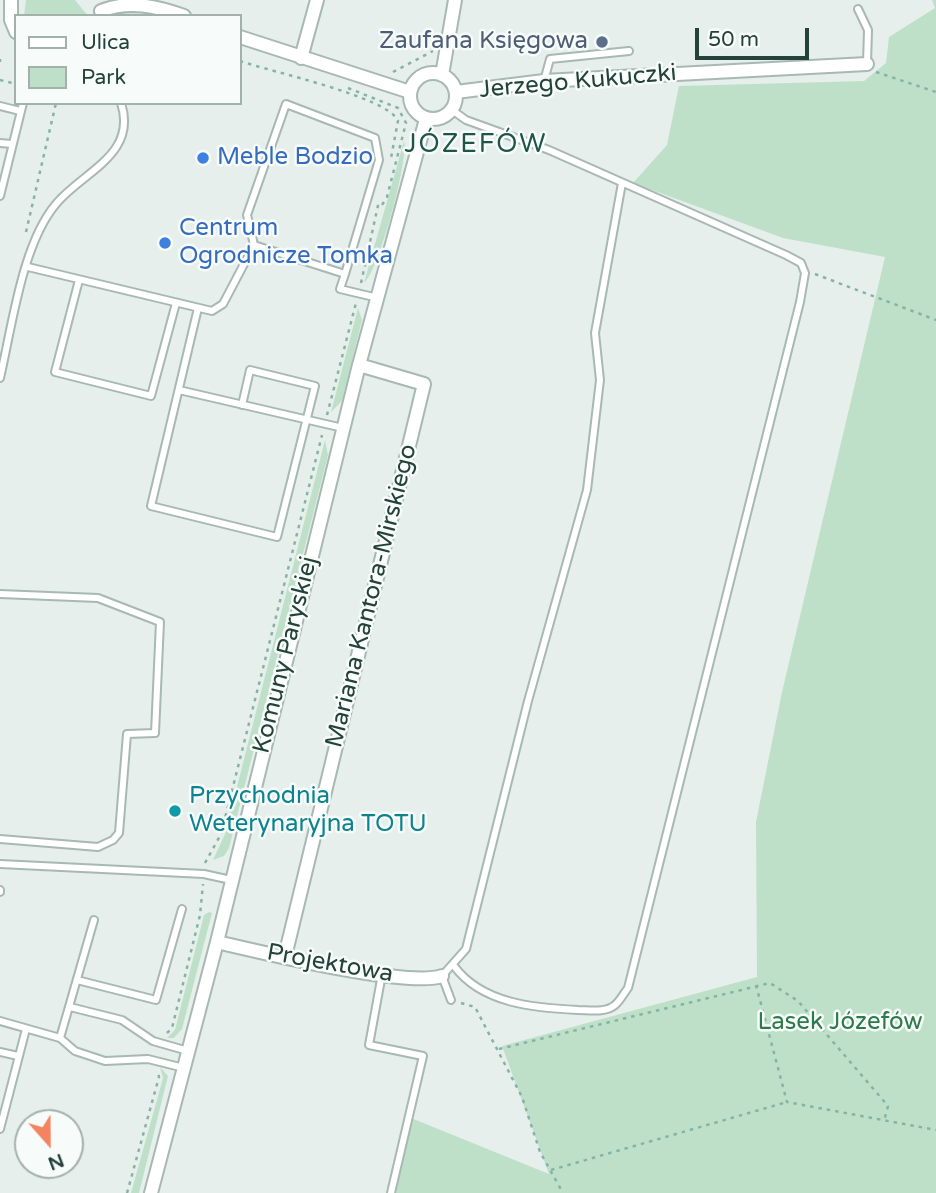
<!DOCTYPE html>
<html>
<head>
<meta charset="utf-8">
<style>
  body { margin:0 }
  #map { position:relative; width:936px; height:1193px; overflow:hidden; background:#e6efeb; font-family:"Varela Round",sans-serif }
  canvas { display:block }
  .legend { position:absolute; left:14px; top:14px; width:228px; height:91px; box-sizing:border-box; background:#f7fbf9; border:2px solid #a3b1ad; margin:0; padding:9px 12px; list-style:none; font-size:21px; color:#24423a }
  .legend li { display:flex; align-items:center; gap:14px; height:35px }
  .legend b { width:35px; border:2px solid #a3b1ad }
  .north { position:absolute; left:14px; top:1109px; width:70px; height:70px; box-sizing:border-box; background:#f7fbf9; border:2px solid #a3b1ad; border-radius:50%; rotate:159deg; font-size:19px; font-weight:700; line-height:28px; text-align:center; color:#24423a }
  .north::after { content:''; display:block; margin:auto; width:24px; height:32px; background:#f4845f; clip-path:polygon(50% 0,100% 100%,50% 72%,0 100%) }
  .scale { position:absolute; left:695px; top:28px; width:114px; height:32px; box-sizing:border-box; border:4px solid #24423a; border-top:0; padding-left:9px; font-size:21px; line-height:24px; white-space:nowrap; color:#24423a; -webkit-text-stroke:5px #f7fbf9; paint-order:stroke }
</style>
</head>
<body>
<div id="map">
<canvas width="936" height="1193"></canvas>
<ul class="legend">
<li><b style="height:9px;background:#fff"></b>Ulica</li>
<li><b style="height:19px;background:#bfe0c8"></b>Park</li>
</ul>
<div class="north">N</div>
<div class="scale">50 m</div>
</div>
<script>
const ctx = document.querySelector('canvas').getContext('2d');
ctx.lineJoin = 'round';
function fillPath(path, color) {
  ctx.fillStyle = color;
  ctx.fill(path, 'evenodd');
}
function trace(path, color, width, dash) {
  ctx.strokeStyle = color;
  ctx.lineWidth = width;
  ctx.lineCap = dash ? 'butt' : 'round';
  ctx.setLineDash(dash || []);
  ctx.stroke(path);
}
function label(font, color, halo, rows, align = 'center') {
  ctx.font = font + ' "Varela Round",sans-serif';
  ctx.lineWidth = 5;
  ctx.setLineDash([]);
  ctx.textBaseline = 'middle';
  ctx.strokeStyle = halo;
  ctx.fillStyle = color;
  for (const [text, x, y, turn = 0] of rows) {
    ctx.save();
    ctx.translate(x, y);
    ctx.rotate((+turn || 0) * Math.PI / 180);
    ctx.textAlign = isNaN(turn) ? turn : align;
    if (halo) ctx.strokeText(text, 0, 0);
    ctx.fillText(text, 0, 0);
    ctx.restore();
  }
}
fillPath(new Path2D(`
  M 26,0 L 75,0 L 88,16 L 24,16 Z
  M 932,0 L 936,0 L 936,1193 L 396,1193 L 411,1118 L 549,1174 L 502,1046 L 757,977 L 756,822 L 782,692 L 885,257 L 783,238 L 633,183 L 667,145 L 679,86 L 864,81 L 886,63 L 889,37 L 935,8 Z
  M 404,141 C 409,158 379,271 364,283 Z
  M 358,308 L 362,320 L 342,401 L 331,412 Z
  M 325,440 L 328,455 L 229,848 L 224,856 L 213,860 L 225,834 Z
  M 209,912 L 212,913 L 182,1029 L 174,1038 L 167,1038 L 175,1030 L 204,915 Z
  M 160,1067 L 168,1076 L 139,1193 L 131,1193 L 163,1078 Z`), '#bfe0c8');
const lane = new Path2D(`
  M 858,9 L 868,30 L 867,64
  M 544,81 L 550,59 L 629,51
  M 0,106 L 20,111
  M 452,110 L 466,120 L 549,150 L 786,255 L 801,263 L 805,273 L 800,302 L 628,988 C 624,993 620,1001 615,1005 C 606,1013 589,1010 578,1010 C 535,1008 482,1004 454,966
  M 0,143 L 12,144
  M 0,196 L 23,103
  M 28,267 L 212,311 L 223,304 L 254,245
  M 345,274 L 254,245 L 247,215 L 286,104 L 375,138 L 379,160 L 345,274 L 340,289 L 378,298
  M 79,280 L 55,372 L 151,396 L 176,303
  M 198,308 L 151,506 L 277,537 L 315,386 L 250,370 L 242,405
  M 0,378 C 12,327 22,244 56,204 C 82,172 138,155 121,103
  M 179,390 L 343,428
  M 0,594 L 98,598 L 160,622 L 155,733 L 127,734 L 119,833 L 113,840 L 98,847 L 0,839
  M 0,864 L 204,874 L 231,880
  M 0,892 L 0,890
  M 382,974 L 369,1045 L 423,1056 L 391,1193
  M 77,980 L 156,1000 L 182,909
  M 451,1000 L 442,976 L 466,949 L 528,701 L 587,490 L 600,380 L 595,333 L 622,183
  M 70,1007 L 122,1020 L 153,1041 L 188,1051
  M 0,1021 L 60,1038 L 75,1051 L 105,1061 L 148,1059 L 184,1068
  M 60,1038 L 94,920
  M 0,1052 L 18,1056
  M 0,1129 L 26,1029`);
const street = new Path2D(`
  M 11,0 L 11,20 L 16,32
  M 101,11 C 129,0 156,6 184,16
  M 240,37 L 410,92
  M 301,58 L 317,0
  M410 96a23 23 0 1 1 46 0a23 23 0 1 1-46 0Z
  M 442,75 L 455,0
  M 456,92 L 544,81 L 867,64
  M 217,942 C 260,952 408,988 442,976
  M 285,956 L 424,384 L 359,365
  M 151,1193 L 217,942 L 359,365 L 426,119`);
trace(lane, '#a8b8b2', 10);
trace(street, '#a8b8b2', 16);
trace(new Path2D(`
  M 0,59 L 0,62
  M 240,61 C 268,71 389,97 398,121 L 391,158
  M 393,72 L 433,51
  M 876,72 L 936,92
  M 0,80 L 16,84
  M 348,88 L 398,108 L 406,123 L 387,197 L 380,208
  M 26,232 L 56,103
  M 815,274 L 936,320
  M 361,283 L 379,201
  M 327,415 L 356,303
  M 205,863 L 221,834 L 322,435
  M 756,985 L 787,1102 L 936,1130
  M 461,1003 L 475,1007 L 522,1097 L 540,1152 L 563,1193
  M 167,1033 L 172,1028 L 200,915 L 203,884
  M 499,1049 L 770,983 L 798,1001 L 888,1106 L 884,1121
  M 551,1170 L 787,1102
  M 127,1193 L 159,1077 L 158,1071`), '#86b3a5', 2.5, [3.5, 5]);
trace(lane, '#fff', 6);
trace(street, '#fff', 12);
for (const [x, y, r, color] of [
  [602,42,7,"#5c6f8a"],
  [203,158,7,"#3f7fe0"],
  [165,243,7,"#3f7fe0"],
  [175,811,7,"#0f9aa8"]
]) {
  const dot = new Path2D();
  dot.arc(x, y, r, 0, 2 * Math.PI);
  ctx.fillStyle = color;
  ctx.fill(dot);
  trace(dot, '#f7fbf9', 2.5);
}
label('24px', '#4e5e75', '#f7fbf9', [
  ["Zaufana Księgowa",588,42]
], 'right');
label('24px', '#24423a', '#f7fbf9', [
  ["Jerzego Kukuczki",578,82,-5],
  ["Mariana Kantora-Mirskiego",372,596,-76],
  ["Komuny Paryskiej",286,655,-76],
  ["Projektowa",330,964,10]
]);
label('24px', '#366cbe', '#f7fbf9', [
  ["Meble Bodzio",217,158],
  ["Centrum",179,229],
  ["Ogrodnicze Tomka",179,257]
], 'left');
label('24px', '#0d838f', '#f7fbf9', [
  ["Przychodnia",189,797],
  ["Weterynaryjna TOTU",189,825]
], 'left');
label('24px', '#2d7a4b', '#f7fbf9', [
  ["Lasek Józefów",840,1023]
]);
ctx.letterSpacing = '2px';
label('26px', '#1f5548', '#f7fbf9', [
  ["JÓZEFÓW",476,145]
]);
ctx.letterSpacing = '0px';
</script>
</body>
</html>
